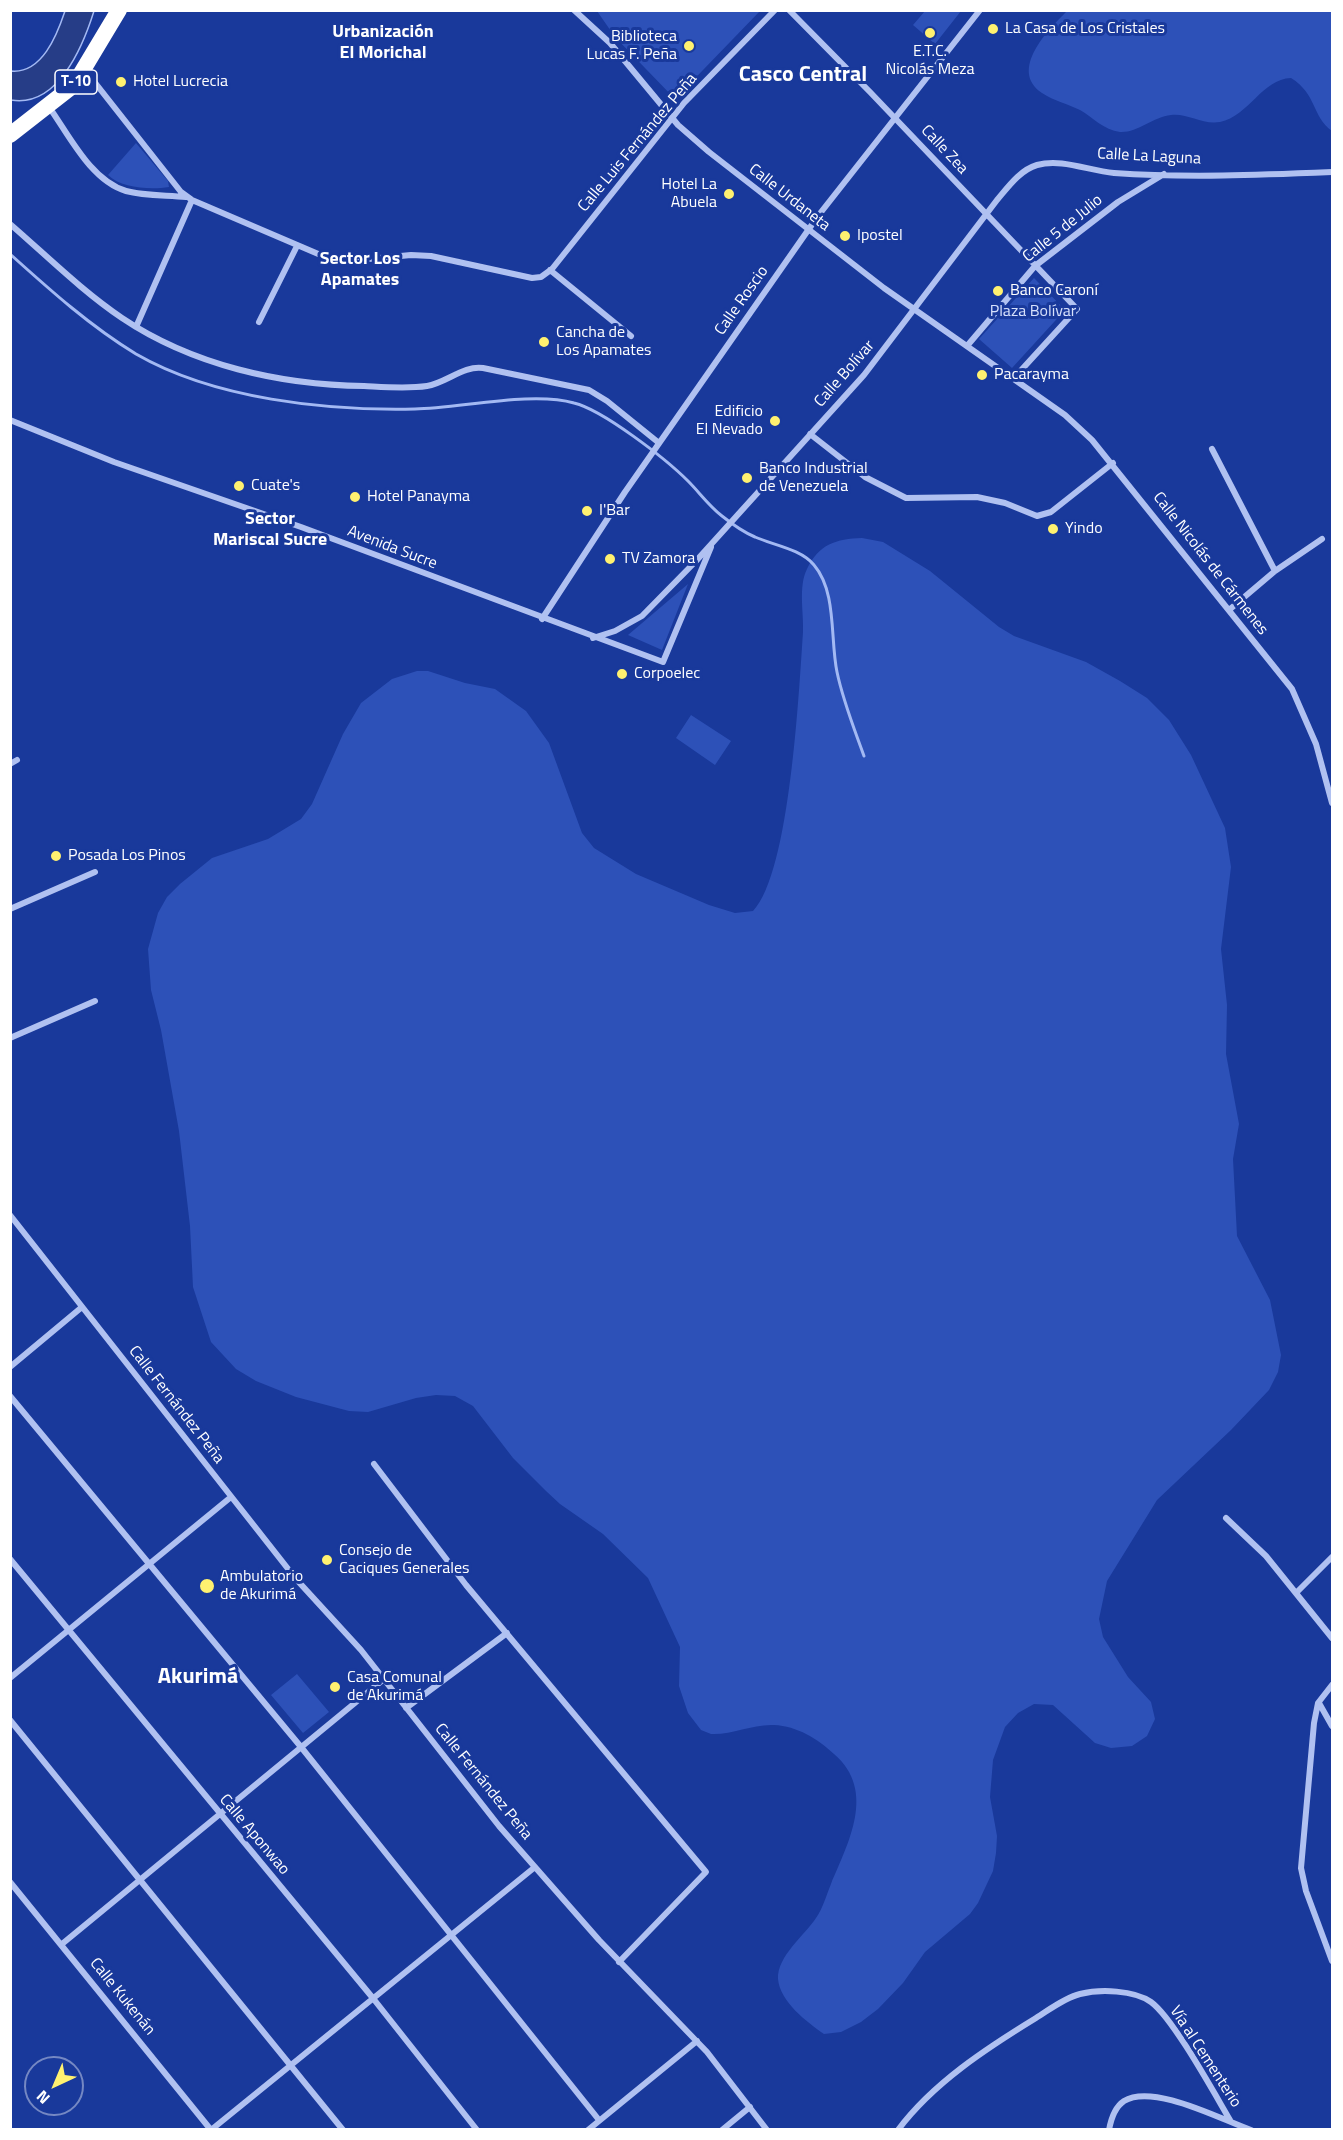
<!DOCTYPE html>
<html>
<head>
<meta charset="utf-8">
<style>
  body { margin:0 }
  #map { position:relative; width:1343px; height:2140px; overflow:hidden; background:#19399b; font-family:"Titillium Web",sans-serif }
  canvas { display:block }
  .frame { position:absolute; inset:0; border:12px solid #fff; pointer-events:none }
  .north { position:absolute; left:24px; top:2056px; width:60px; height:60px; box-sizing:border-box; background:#19399b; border:2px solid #7588c3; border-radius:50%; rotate:224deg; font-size:16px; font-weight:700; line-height:24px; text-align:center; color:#fff }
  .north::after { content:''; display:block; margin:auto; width:21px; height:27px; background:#fff170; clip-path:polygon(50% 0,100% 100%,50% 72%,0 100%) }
</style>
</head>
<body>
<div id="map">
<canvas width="1343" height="2140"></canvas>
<div class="frame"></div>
<div class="north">N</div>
</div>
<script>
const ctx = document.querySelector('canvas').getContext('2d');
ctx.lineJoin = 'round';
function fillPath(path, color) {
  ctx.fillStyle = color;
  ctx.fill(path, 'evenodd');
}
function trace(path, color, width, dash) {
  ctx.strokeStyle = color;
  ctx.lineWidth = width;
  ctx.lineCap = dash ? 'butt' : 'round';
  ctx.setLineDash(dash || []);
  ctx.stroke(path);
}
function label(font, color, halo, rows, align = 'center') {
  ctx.font = font + ' "Titillium Web",sans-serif';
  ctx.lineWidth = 6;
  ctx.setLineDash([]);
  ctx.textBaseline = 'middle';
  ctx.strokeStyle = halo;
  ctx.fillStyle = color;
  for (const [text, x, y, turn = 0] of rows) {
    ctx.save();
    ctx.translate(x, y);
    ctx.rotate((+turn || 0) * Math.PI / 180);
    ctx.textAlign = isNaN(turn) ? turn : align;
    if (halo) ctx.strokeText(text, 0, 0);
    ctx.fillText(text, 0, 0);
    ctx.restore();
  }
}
fillPath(new Path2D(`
  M 597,11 L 597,10 L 760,11 L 675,99 L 615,37 Z
  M 925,11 L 925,10 L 961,11 L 935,44 L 913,25 Z
  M 1067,11 L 1332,11 L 1332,131 C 1312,117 1317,94 1291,78 C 1262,79 1249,116 1220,122 C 1202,125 1188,113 1171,115 C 1153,117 1137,133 1120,132 C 1104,130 1092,117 1080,110 C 1068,104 1054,101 1042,93 C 1008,70 1049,29 1067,11 Z
  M 136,143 L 168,181 L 169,187 C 150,190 121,188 108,175 Z
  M 1034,278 L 1065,310 L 1012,368 L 979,339 Z
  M 862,538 L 883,542 L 930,571 L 999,627 L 1014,636 L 1086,662 L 1120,681 L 1147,698 L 1169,720 L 1191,755 L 1225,828 L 1231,867 L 1221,949 L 1227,1005 L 1226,1054 L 1239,1124 L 1233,1159 L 1237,1236 L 1270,1300 L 1281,1355 L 1278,1372 L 1269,1390 L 1231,1430 L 1157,1500 L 1107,1581 L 1099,1619 L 1103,1637 L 1128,1677 L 1151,1702 L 1155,1719 L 1147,1736 L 1132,1746 L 1111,1748 L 1095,1743 L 1053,1705 L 1034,1704 L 1018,1713 L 1005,1727 L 993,1760 L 990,1797 L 997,1836 L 996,1853 L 993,1871 L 978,1903 L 970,1914 L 925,1952 L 903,1983 L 878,2009 L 861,2022 L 841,2032 L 824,2034 C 807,2022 780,2002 778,1979 C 777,1956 805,1935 816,1918 C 823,1908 826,1896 831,1884 C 848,1843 877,1791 834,1754 C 818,1739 797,1726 774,1725 C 752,1724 732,1735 711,1734 L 701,1730 L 688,1713 L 679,1686 L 680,1647 L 648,1578 L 603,1534 L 560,1504 L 546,1491 L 513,1458 L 473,1406 L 455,1396 L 436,1395 L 416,1398 L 368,1412 L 349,1411 L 296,1397 L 256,1381 L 236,1369 L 211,1342 L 193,1287 L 190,1226 L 179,1131 L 161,1030 L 151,990 L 148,949 L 158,913 L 167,897 L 180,884 L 212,858 L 268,839 L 301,819 L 312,804 L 343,734 L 361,703 L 392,679 L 417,671 L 428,671 L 465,683 L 495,689 L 526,711 L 549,743 L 582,833 L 594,848 L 636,874 L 709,905 L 735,913 L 753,911 C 790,873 799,690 803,632 C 804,613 798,587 807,569 C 819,544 836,539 862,538 Z
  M 688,584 L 662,650 L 628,635 Z
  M 691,715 L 731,741 L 715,765 L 676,738 Z
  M 297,1674 L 329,1712 L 303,1733 L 271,1695 Z`), '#2d51b8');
const water = new Path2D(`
  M 65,11 L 94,11 C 83,46 58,108 11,100 L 11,71 C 42,74 57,35 65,11 Z`);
fillPath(water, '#263d87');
trace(water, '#a3b9f3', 1.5);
trace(new Path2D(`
  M 10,254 C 50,290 90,326 136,354 C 214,399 326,411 415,409 C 461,408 532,391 574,403 C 603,410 666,459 688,481 C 699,492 709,506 722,516 C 732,524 743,532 755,537 C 773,545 801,549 814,565 C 837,592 830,639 837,672 C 843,701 854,728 864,756`), '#a3b9f3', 3);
trace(new Path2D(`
  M 574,10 L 610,43 L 678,125 L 709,152 L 884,288 L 1065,415 L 1092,440 L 1292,689 L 1316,744 L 1332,803
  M 789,10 L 870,92 L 1077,309 L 1014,378
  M 85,70 L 181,192 L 192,200 L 337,262 L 411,255 L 431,256 L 532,278 L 541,277 L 552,269 L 684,103 L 775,10
  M 49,107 C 69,135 91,181 126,191 C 145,196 167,195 186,197
  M 10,224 C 47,256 82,291 122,318 C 192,365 280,385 364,386 C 384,387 407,389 427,386 C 446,383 464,365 483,368 L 589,390 L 607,401 L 659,443
  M 550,270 L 631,336
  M 259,322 L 297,246
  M 136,327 L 192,200
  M 967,346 L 1035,266 L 1118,202 L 1164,174
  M 10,420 L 114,462 L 301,527 L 663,662 L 711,547
  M 810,434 L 865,477 L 906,498 L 977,497 L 1005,503 L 1037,516 L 1051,512 L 1113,463
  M 1212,449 L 1275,571
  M 1229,610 L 1275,571 L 1322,539
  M 542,619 L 625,492 L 818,216 L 980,10
  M 593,638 L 615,631 L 642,616 L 696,561 L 864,375 L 997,200 C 1008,187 1020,170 1037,165 C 1062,158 1089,171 1114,173 C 1186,178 1260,175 1332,172
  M 10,764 L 17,760
  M 10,909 L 95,872
  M 10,1038 L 95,1001
  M 10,1215 L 296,1579 L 361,1650 L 499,1826 L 599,1940 L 707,2052 L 767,2130
  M 10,1367 L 82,1307
  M 10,1396 L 301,1747 L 599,2120
  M 374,1464 L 466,1585 L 706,1872 L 619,1962
  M 1226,1518 L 1266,1556 L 1332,1638
  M 10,1559 L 372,1997 L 477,2130
  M 1296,1593 L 1332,1557
  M 10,1678 L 231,1497
  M 1332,1685 L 1318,1703 L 1314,1723 L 1301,1868 L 1306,1891 L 1332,1961
  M 1319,1703 L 1332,1726
  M 406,1708 L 507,1633
  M 10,1720 L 343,2130
  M 10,1882 L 211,2130
  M 62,1944 L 384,1679
  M 211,2130 L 535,1867
  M 588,2130 L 697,2041
  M 722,2130 L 750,2107
  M 898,2130 C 933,2083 987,2048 1036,2018 C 1049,2010 1064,1998 1080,1994 C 1100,1989 1134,1990 1151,2002 C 1173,2018 1214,2093 1230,2120
  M 1109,2130 C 1111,2119 1115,2107 1124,2101 C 1153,2083 1222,2120 1251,2130`), '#b0c1f1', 6);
trace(new Path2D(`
  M 10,135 L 74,85 L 119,10`), '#fff', 16);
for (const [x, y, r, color] of [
  [993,29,6,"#fff170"],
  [930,33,6,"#fff170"],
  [689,46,6,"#fff170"],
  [121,82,6,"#fff170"],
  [729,194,6,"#fff170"],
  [845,236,6,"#fff170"],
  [998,291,6,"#fff170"],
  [544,342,6,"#fff170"],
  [982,375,6,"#fff170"],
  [775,421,6,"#fff170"],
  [747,478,6,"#fff170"],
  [239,486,6,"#fff170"],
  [355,497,6,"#fff170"],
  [587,511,6,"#fff170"],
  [1053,529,6,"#fff170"],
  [610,559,6,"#fff170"],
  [622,674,6,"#fff170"],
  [56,856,6,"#fff170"],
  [327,1560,6,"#fff170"],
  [207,1586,8,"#fff170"],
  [335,1687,6,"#fff170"]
]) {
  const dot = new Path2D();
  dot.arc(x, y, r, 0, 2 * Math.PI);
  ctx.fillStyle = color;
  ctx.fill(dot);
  trace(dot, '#19399b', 2);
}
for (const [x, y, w] of [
  [76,82,42]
]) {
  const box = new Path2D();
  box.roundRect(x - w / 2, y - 12, w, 24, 4.5);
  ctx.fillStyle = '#19399b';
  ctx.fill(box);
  trace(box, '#fff', 1.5);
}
label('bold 15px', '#fff', null, [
  ["T-10",76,82]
]);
label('16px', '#fff', '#19399b', [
  ["La Casa de Los Cristales",1005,29],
  ["Biblioteca",677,37,"right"],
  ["Lucas F. Peña",677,55,"right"],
  ["E.T.C.",930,52,"center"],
  ["Nicolás Meza",930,70,"center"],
  ["Hotel Lucrecia",133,82],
  ["Hotel La",717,185,"right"],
  ["Abuela",717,203,"right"],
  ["Ipostel",857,236],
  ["Banco Caroní",1010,291],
  ["Cancha de",556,333],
  ["Los Apamates",556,351],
  ["Pacarayma",994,375],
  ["Edificio",763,412,"right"],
  ["El Nevado",763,430,"right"],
  ["Banco Industrial",759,469],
  ["de Venezuela",759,487],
  ["Cuate's",251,486],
  ["Hotel Panayma",367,497],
  ["I'Bar",599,511],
  ["Yindo",1065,529],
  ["TV Zamora",622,559],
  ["Corpoelec",634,674],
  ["Posada Los Pinos",68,856],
  ["Consejo de",339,1551],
  ["Caciques Generales",339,1569],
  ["Ambulatorio",220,1577],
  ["de Akurimá",220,1595],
  ["Casa Comunal",347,1678],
  ["de Akurimá",347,1696]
], 'left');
label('16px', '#fff', '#19399b', [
  ["Calle Luis Fernández Peña",638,143,-50],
  ["Calle Zea",944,150,47],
  ["Calle La Laguna",1149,157,3],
  ["Calle Urdaneta",789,198,38],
  ["Calle 5 de Julio",1063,229,-39],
  ["Calle Roscio",742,301,-55],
  ["Calle Bolívar",845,374,-49],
  ["Avenida Sucre",392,548,21],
  ["Calle Nicolás de Cármenes",1210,564,52],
  ["Calle Fernández Peña",176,1405,52],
  ["Calle Fernández Peña",483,1782,51],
  ["Calle Aponwao",254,1835,50],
  ["Calle Kukenán",122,1997,51],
  ["Vía al Cementerio",1205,2057,57]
]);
label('16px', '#d7e1fc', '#19399b', [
  ["Plaza Bolívar",1033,312]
]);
label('bold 18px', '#fff', '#19399b', [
  ["Urbanización",383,33],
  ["El Morichal",383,54],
  ["Sector Los",360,260],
  ["Apamates",360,281],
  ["Sector",270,520],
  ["Mariscal Sucre",270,541]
]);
label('bold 22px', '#fff', '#19399b', [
  ["Casco Central",803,76],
  ["Akurimá",198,1678]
]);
</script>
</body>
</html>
